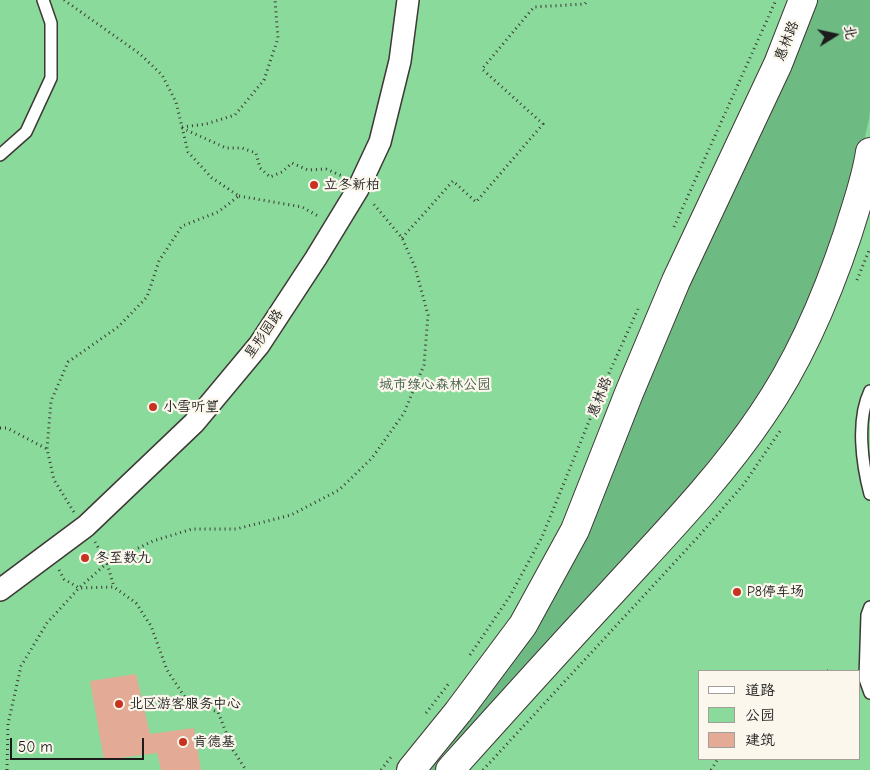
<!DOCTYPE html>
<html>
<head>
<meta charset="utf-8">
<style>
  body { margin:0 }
  #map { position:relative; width:870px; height:770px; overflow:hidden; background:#f5e0c5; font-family:"Comic Neue","LXGW WenKai TC",sans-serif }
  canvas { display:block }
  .legend { position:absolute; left:698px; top:670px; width:162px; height:90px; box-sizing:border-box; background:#fbf7ec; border:1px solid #a29f99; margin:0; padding:6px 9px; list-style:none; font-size:15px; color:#1c1c1c }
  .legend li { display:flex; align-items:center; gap:10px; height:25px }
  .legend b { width:25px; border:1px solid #a29f99 }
  .north { position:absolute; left:810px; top:10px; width:50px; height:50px; -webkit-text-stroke:4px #fbf7ec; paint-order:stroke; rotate:80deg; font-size:14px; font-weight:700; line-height:20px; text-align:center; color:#1c1c1c }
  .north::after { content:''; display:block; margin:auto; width:18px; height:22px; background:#1c1c1c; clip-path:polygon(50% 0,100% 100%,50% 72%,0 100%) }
  .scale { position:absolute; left:10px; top:738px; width:134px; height:22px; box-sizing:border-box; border:2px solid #1c1c1c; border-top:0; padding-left:6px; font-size:15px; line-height:18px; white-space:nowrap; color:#1c1c1c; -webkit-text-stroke:4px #fbf7ec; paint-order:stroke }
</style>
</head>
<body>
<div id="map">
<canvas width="870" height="770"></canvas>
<ul class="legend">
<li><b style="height:6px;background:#fff"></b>道路</li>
<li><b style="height:14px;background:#89da9b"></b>公园</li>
<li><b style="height:14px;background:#e3ab95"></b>建筑</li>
</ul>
<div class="north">北</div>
<div class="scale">50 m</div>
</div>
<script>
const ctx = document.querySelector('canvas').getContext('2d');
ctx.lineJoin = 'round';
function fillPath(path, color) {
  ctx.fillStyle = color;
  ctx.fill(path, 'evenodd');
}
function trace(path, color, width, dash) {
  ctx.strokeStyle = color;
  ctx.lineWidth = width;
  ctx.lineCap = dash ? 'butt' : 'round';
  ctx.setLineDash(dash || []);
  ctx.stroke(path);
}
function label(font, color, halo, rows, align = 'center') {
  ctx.font = font + ' "Comic Neue","LXGW WenKai TC",sans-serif';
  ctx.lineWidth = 4.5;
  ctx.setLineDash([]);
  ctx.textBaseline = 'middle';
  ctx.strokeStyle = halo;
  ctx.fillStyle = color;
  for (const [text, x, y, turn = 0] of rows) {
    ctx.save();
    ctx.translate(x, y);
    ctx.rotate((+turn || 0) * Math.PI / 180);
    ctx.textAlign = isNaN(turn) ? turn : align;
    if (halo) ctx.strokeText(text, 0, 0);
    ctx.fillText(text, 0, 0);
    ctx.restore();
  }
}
fillPath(new Path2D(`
  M 0,0 L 870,0 L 870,770 L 0,770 ZM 699,671 L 859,671 L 859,759 L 699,759 Z`), '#89da9b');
fillPath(new Path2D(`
  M 818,0 L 870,0 L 870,110 L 869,119 L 853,191 L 804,323 L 730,449 L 438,770 L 424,770 L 641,393 L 726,201 L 778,92 Z`), '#6eba83');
fillPath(new Path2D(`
  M 136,674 L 150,734 L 194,728 L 201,770 L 161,770 L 157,753 L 104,760 L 90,681 Z`), '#e3ab95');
const service = new Path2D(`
  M 0,155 L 26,132 L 51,78 L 51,23 L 43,0
  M 870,391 C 856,420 862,464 870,494
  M 870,607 L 867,615 L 865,679 L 870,693`);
const minor = new Path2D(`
  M 0,590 L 86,526 L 194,423 L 259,345 L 316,258 L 358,189 L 380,142 L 400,61 L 408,0`);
const secondary = new Path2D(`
  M 411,770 L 458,712 L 523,625 L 575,530 L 629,393 L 676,281 L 778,64 L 803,0
  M 450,770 C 504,710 557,651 612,592 C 664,535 719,479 762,415 C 800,360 827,296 848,233 C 856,206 866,180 870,152`);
trace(service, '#3d3935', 14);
trace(minor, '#3d3935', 24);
trace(secondary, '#3d3935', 30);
trace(new Path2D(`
  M 64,0 L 140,54 L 162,75 L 176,102 L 188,152 L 212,178 L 239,196 L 218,212 L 182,226 L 159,261 L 147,297 L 118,327 L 68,362 L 51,401 L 47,449 L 54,480 L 74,512
  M 182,127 L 206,124 L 235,115 L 264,80 L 278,38 L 275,0
  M 182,128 L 226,148 L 242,148 L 256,153 L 260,168 L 270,177 L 282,172 L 292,163 L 308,170 L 326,169 L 342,176
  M 239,196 L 302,207 L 318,216
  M 674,227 L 776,0
  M 402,238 L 453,181 L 476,202 L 543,124 L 482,69 L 534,7 L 585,4 L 588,0
  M 857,280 L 870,248
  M 0,428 L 7,428 L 47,449
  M 95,542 L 107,563 L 114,587
  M 59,570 L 64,579 L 79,588 L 114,587 L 136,603 L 151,626 L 167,670 L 188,702 L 218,712 L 233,750 L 246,770
  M 470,655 L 510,596 L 542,537 L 605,382 L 638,309
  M 827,671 L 828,671
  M 426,713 L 450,682
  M 7,770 L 8,724 L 21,666 L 47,623 L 79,588 L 107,563 L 153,541 L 192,529 L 236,529 L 291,515 L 339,490 L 372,458 L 404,413 L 424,365 L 428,315 L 415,267 L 402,238 L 372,202
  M 381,770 L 391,757
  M 483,770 L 698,537 L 744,484 L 782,428
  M 711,770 L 718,759`), '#3d3935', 3, [1, 4]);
trace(service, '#fff', 11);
trace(minor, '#fff', 21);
trace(secondary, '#fff', 28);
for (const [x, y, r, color] of [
  [314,185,5,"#c8321e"],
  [153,407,5,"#c8321e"],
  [85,558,5,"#c8321e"],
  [737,592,5,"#c8321e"],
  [119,704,5,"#c8321e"],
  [183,742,5,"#c8321e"]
]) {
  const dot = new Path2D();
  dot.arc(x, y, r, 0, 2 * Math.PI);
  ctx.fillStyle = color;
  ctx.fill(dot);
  trace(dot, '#fbf7ec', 2);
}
label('14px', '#1c1c1c', '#fbf7ec', [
  ["惠林路",787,41,-68],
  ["星形园路",264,334,-55],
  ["惠林路",600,397,-68]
]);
label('14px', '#1c1c1c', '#fbf7ec', [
  ["立冬新柏",324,185],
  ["小雪听篁",163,407],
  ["冬至数九",95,558],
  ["P8停车场",747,592],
  ["北区游客服务中心",129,704],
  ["肯德基",193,742]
], 'left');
label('14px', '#425e48', '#fbf7ec', [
  ["城市绿心森林公园",435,385]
]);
</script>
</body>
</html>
